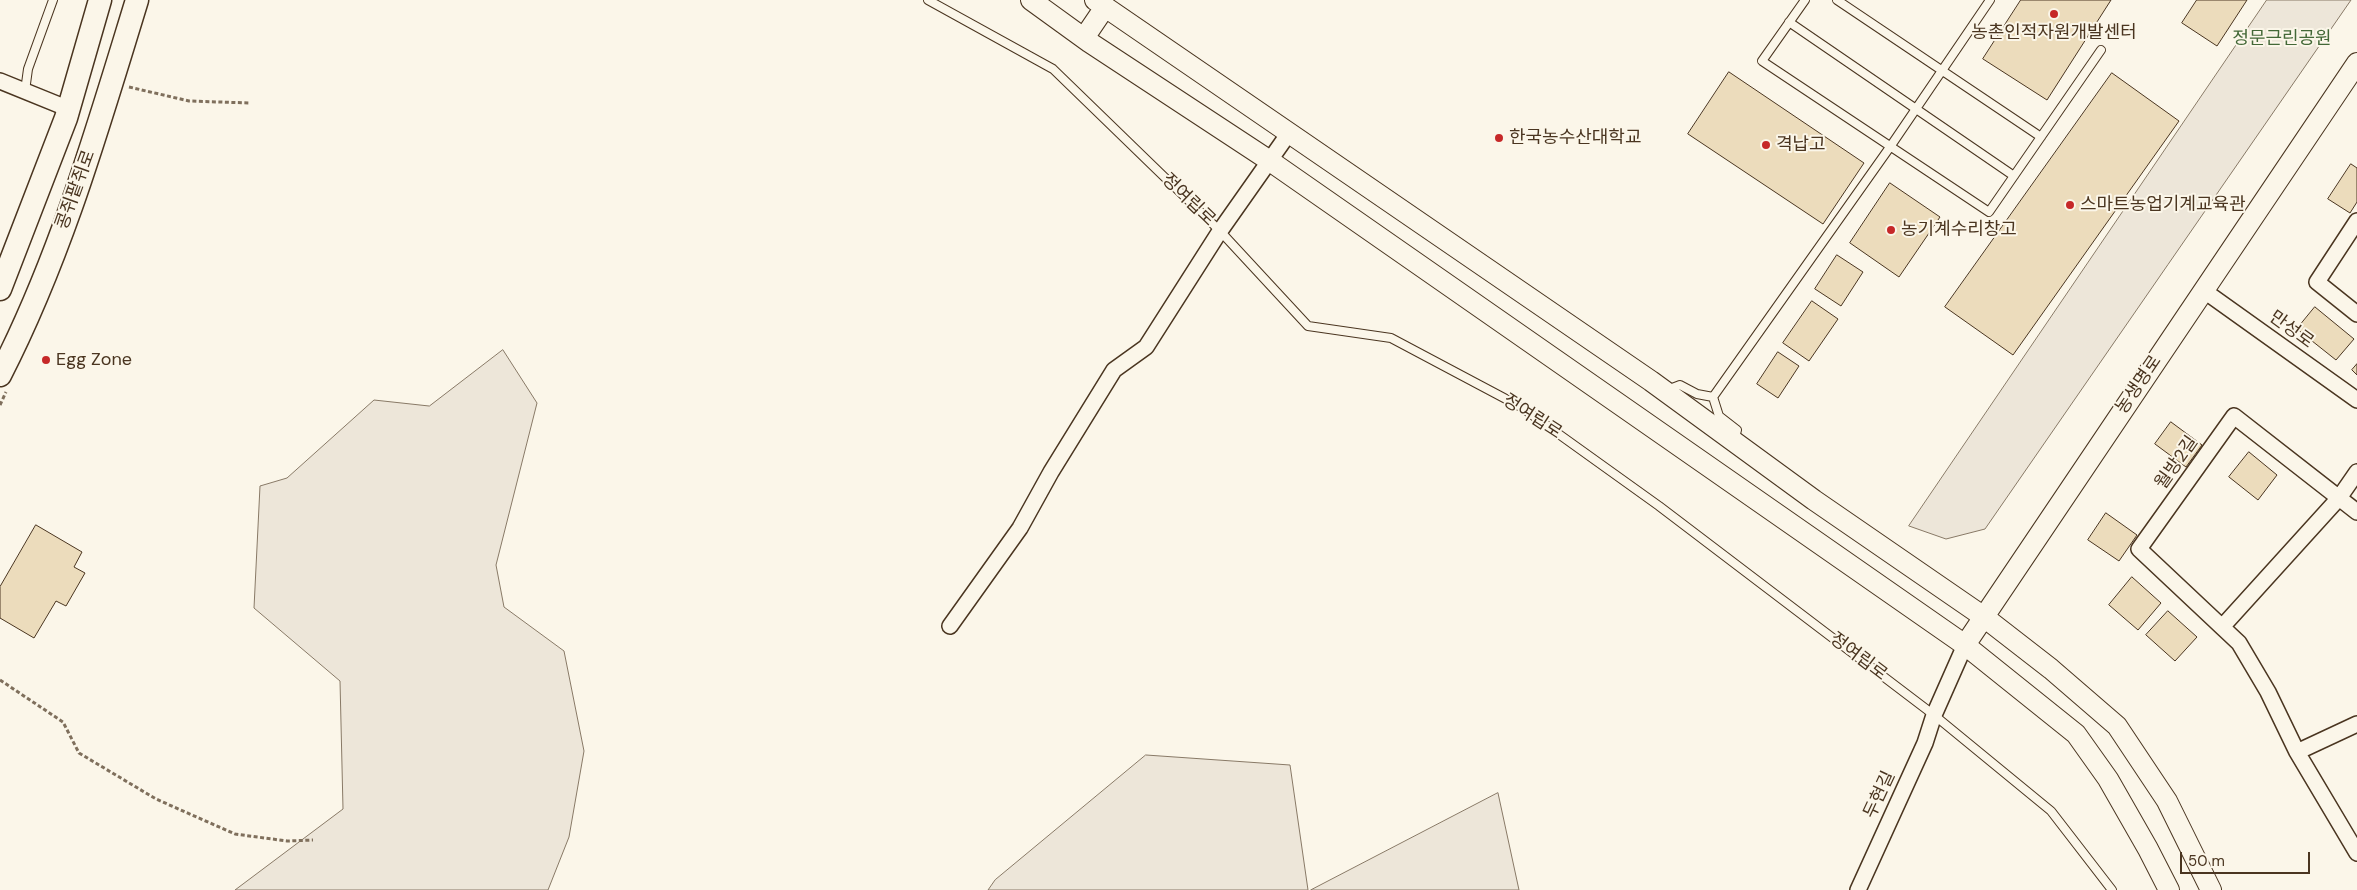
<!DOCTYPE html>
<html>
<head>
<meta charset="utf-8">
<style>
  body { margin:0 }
  #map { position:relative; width:2357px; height:890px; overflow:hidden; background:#fbf6e9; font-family:"DM Sans",sans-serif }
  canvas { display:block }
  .scale { position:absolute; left:2180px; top:852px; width:130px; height:22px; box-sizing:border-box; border:2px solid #4a3520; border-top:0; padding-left:6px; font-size:15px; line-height:18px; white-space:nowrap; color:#4a3520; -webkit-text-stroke:4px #fbf6e9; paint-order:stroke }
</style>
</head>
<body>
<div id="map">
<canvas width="2357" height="890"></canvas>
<div class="scale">50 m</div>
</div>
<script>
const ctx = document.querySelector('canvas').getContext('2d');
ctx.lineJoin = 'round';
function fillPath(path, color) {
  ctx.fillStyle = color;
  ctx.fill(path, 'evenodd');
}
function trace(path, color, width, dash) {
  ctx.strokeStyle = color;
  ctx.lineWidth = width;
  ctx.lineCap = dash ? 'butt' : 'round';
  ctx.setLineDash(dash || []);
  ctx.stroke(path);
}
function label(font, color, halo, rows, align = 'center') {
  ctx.font = font + ' "DM Sans","Noto Sans KR",sans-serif';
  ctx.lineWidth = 4;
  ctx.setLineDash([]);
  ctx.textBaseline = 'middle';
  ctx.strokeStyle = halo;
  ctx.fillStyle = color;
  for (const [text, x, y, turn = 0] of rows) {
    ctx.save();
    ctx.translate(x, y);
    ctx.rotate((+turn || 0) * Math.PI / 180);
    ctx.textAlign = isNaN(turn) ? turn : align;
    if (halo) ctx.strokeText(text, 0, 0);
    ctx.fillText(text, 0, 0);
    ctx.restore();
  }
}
const green = new Path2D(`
  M 2267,0 L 2351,0 L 1985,529 L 1946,539 L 1909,526 Z
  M 503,350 L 537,403 L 496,565 L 504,607 L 564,651 L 584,751 L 569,837 L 548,890 L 235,890 L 343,809 L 340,681 L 254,608 L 260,486 L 287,478 L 374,400 L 429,406 Z
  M 1146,755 L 1290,765 L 1308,890 L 988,890 L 995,880 Z
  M 1498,793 L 1519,890 L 1311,890 Z`);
fillPath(green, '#ede6d9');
trace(green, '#887966', 1);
const building = new Path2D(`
  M 2021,0 L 2111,0 L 2047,100 L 1983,59 Z
  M 2197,0 L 2247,0 L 2217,46 L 2182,23 Z
  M 1729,72 L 1864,163 L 1823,224 L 1688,134 Z
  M 2112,73 L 2179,121 L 2013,355 L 1945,307 Z
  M 2351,164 L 2357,168 L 2357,202 L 2350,213 L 2328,199 Z
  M 1890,183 L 1940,217 L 1899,277 L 1850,243 Z
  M 1837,255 L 1863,272 L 1841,306 L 1815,289 Z
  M 1812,301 L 1838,319 L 1809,361 L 1783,343 Z
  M 2315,307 L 2354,339 L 2336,360 L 2297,329 Z
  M 1778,352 L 1799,366 L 1778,398 L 1757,384 Z
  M 2357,364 L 2357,375 L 2352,370 Z
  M 2171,422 L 2202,445 L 2186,467 L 2155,444 Z
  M 2249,452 L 2277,475 L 2258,500 L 2229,477 Z
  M 2106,513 L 2137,535 L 2119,561 L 2088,540 Z
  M 36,525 L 82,552 L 74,567 L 85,573 L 66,606 L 56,601 L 34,638 L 0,618 L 0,587 Z
  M 2132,577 L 2161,603 L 2138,630 L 2109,605 Z
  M 2168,611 L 2197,637 L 2175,661 L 2146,635 Z`);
fillPath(building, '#ecdcbc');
trace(building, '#4a3520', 1);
const service = new Path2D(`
  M 928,0 L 1053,69 L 1220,231 L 1308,326 L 1391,338 L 1521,407 L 1659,506 L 1934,715 L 2051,811 L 2112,890
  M 1805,0 L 1762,61 L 1989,212 L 2101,50
  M 1837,0 L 2041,137
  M 1789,22 L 2014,176
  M 25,91 L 28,69 L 53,0
  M 1667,390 L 1680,385 L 1697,394 L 1713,397
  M 1713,397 L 1890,147 L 1990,0
  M 1713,397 L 1719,416 L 1737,430 L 1734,441`);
const minor = new Path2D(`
  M 0,81 L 69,109
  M 2357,221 L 2317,282 L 2357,314
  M 2203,290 L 2357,400
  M 2357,512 L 2234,416 L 2139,549 L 2239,643 L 2268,692 L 2297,752 L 2357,853
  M 950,626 L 1020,528 L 1051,472 L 1114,370 L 1146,347 L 1220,231 L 1289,133
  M 2222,627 L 2339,498 L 2357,472
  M 2297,752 L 2357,724
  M 1858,890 L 1925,743 L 1934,715 L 1965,645`);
const tertiary = new Path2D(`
  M 1031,0 L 1089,42 L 1270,161 L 1965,645 L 2076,734 L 2108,779 L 2148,849 L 2169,890
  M 1095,0 L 1651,381 L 1814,500 L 1984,617 L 2051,669 L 2117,726 L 2167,801 L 2211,890
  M 1084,38 L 1105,7
  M 1965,645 L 2357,63`);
const secondary = new Path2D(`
  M 0,289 L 66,118 L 100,0
  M 0,375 C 61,256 98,127 137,0`);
trace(service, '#4a3520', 10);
trace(minor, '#4a3520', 18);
trace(tertiary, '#4a3520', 22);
trace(secondary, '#4a3520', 25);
trace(new Path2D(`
  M 129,87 L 189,101 L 250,103
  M 0,405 L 6,392
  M 0,680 L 63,722 L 79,753 L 156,799 L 235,834 L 287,841 L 313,840`), '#7f6f5c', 3, [4, 2.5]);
trace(service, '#fbf6e9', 8);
trace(minor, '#fbf6e9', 15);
trace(tertiary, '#fbf6e9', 20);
trace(secondary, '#fbf6e9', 22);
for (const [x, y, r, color] of [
  [2054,14,5,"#c62828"],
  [1499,138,5,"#c62828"],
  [1766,145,5,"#c62828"],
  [2070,205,5,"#c62828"],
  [1891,230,5,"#c62828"],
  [46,360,5,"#c62828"]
]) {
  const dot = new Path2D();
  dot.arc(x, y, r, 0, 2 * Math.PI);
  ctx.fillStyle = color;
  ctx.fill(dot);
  trace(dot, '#fbf6e9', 2);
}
label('18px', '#4a3520', '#fbf6e9', [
  ["농촌인적자원개발센터",2054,33,"center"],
  ["한국농수산대학교",1509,138],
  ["격납고",1776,145],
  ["스마트농업기계교육관",2080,205],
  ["농기계수리창고",1901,230],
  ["Egg Zone",56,360]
], 'left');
label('18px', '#436837', '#fbf6e9', [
  ["정문근린공원",2282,39]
]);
label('18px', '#4a3520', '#fbf6e9', [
  ["콩쥐팥쥐로",76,190,-70],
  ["정여립로",1188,200,44],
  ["만성로",2291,330,36],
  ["농생명로",2139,385,-56],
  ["정여립로",1532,417,33],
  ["월방2길",2177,463,-55],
  ["정여립로",1858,657,37],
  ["두현길",1880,795,-65]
]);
</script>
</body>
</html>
